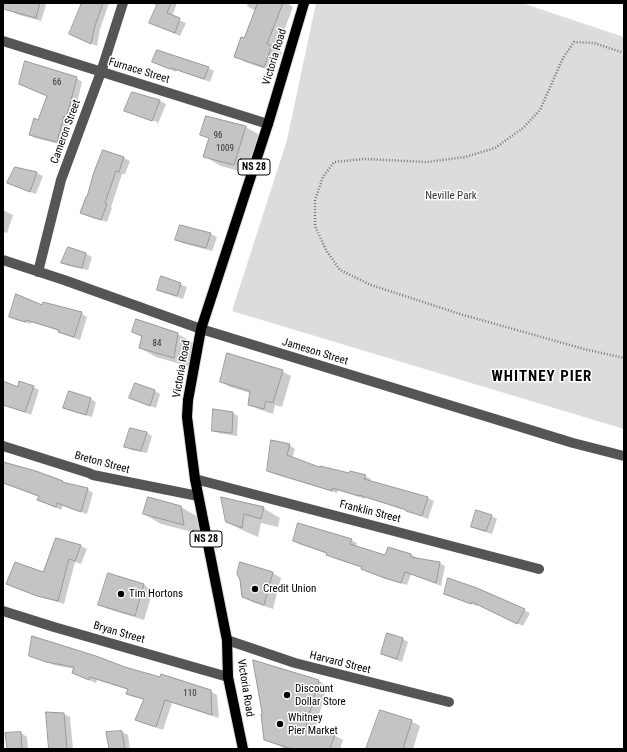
<!DOCTYPE html>
<html>
<head>
<meta charset="utf-8">
<style>
  body { margin:0 }
  #map { position:relative; width:627px; height:752px; overflow:hidden; background:#fff; font-family:"Roboto Condensed",sans-serif }
  canvas { display:block }
  .frame { position:absolute; inset:0; border:4px solid #000; pointer-events:none }
</style>
</head>
<body>
<div id="map">
<canvas width="627" height="752"></canvas>
<div class="frame"></div>
</div>
<script>
const ctx = document.querySelector('canvas').getContext('2d');
ctx.lineJoin = 'round';
function fillPath(path, color) {
  ctx.fillStyle = color;
  ctx.fill(path, 'evenodd');
}
function trace(path, color, width, dash) {
  ctx.strokeStyle = color;
  ctx.lineWidth = width;
  ctx.lineCap = dash ? 'butt' : 'round';
  ctx.setLineDash(dash || []);
  ctx.stroke(path);
}
function label(font, color, halo, rows, align = 'center') {
  ctx.font = font + ' "Roboto Condensed",sans-serif';
  ctx.lineWidth = 3;
  ctx.setLineDash([]);
  ctx.textBaseline = 'middle';
  ctx.strokeStyle = halo;
  ctx.fillStyle = color;
  for (const [text, x, y, turn = 0] of rows) {
    ctx.save();
    ctx.translate(x, y);
    ctx.rotate((+turn || 0) * Math.PI / 180);
    ctx.textAlign = isNaN(turn) ? turn : align;
    if (halo) ctx.strokeText(text, 0, 0);
    ctx.fillText(text, 0, 0);
    ctx.restore();
  }
}
fillPath(new Path2D(`
  M 316,3 L 522,3 L 624,37 L 624,429 L 232,311 L 287,140 Z`), '#dcdcdc');
fillPath(new Path2D(`
  M 13,3 L 43,3 L 46,5 L 41,21 L 16,14 L 11,10 Z
  M 77,3 L 109,3 L 100,29 L 97,46 L 76,37 L 82,6 Z
  M 150,3 L 177,3 L 172,17 L 186,23 L 180,36 L 150,23 L 158,6 Z
  M 248,3 L 287,3 L 293,7 L 277,50 L 282,52 L 274,72 L 245,62 L 235,56 L 245,39 L 256,11 L 247,6 Z
  M 153,62 L 208,68 L 214,71 L 210,82 L 177,70 L 176,72 Z
  M 76,78 L 82,82 L 76,107 L 72,119 L 70,119 L 63,145 L 35,138 L 30,135 L 39,121 L 48,96 Z
  M 132,93 L 160,101 L 166,104 L 158,124 L 157,122 L 125,111 Z
  M 206,117 L 246,127 L 263,137 L 250,174 L 221,166 L 204,156 L 210,139 L 201,134 Z
  M 104,152 L 124,158 L 130,161 L 125,174 L 122,174 L 111,207 L 112,208 L 107,222 L 87,216 L 81,213 Z
  M 15,168 L 37,173 L 43,176 L 36,194 L 14,186 Z
  M 3,210 L 13,215 L 7,233 L 3,232 Z
  M 181,226 L 211,234 L 217,237 L 212,251 L 182,243 L 176,239 Z
  M 86,254 L 92,257 L 88,270 L 68,266 L 63,262 Z
  M 162,277 L 187,287 L 183,299 L 164,293 L 158,290 Z
  M 81,313 L 87,317 L 80,340 L 65,335 L 59,332 L 59,331 L 32,322 L 31,324 L 16,320 L 11,316 Z
  M 136,321 L 178,334 L 195,344 L 191,367 L 156,357 L 140,348 L 143,338 L 133,332 Z
  M 282,371 L 291,376 L 282,407 L 275,405 L 273,414 L 258,409 L 249,404 L 250,393 L 230,387 L 221,382 Z
  M 3,382 L 19,388 L 33,387 L 39,390 L 31,415 L 3,404 Z
  M 155,391 L 160,394 L 156,408 L 130,398 Z
  M 91,399 L 96,402 L 92,417 L 70,411 L 65,407 Z
  M 233,413 L 238,416 L 237,436 L 218,433 L 213,430 Z
  M 147,433 L 152,436 L 147,453 L 131,450 L 125,446 Z
  M 289,445 L 295,449 L 292,458 L 320,469 L 350,474 L 365,476 L 371,479 L 370,482 L 428,498 L 434,501 L 428,519 L 409,511 L 365,497 L 365,499 L 338,490 L 337,493 L 274,474 L 268,471 Z
  M 3,461 L 67,484 L 87,489 L 93,493 L 87,514 L 63,506 L 61,510 L 38,500 L 39,497 L 3,483 Z
  M 222,498 L 263,508 L 280,518 L 278,527 L 261,523 L 258,537 L 244,531 L 227,522 Z
  M 181,507 L 198,517 L 200,534 L 161,524 L 144,514 Z
  M 492,516 L 497,519 L 492,534 L 478,530 L 473,527 Z
  M 56,539 L 81,546 L 87,549 L 81,564 L 75,562 L 64,604 L 44,598 L 13,587 L 44,573 Z
  M 351,540 L 357,543 L 356,546 L 386,556 L 389,548 L 411,554 L 417,558 L 416,559 L 440,563 L 445,566 L 441,586 L 411,574 L 407,585 L 385,579 L 363,568 L 333,558 L 328,554 L 299,544 L 294,541 Z
  M 273,573 L 281,578 L 273,609 L 252,602 L 243,597 L 241,580 Z
  M 109,574 L 144,585 L 153,590 L 144,620 L 108,609 L 100,604 Z
  M 445,594 L 524,610 L 530,613 L 523,626 L 478,604 L 477,606 Z
  M 403,639 L 408,642 L 402,662 L 388,657 L 382,654 Z
  M 30,655 L 125,668 L 210,691 L 217,695 L 219,718 L 172,703 L 163,730 L 143,723 L 137,719 L 145,700 L 134,697 L 128,694 L 129,690 L 97,680 L 96,683 L 73,673 L 74,669 L 54,665 Z
  M 319,681 L 327,686 L 315,730 L 334,735 L 343,740 L 340,749 L 282,749 L 282,747 L 265,739 Z
  M 64,714 L 70,717 L 73,749 L 51,749 Z
  M 411,721 L 420,726 L 413,749 L 367,749 Z
  M 122,732 L 128,735 L 130,749 L 110,749 Z
  M 21,733 L 27,737 L 28,749 L 8,749 Z`), '#0003');
const building = new Path2D(`
  M 3,3 L 40,3 L 36,18 L 3,9 Z
  M 82,3 L 103,3 L 95,26 L 91,44 L 69,34 Z
  M 158,3 L 171,3 L 167,13 L 180,18 L 175,33 L 149,23 Z
  M 258,3 L 283,3 L 267,44 L 272,46 L 264,67 L 234,57 L 241,37 L 244,38 Z
  M 157,50 L 209,67 L 204,79 L 171,68 L 170,69 L 152,62 Z
  M 25,61 L 77,77 L 70,104 L 66,117 L 64,116 L 57,142 L 29,135 L 34,118 L 38,120 L 47,96 L 19,84 Z
  M 132,92 L 160,100 L 152,121 L 124,111 Z
  M 206,116 L 246,126 L 234,165 L 203,157 L 209,138 L 200,135 Z
  M 103,150 L 124,157 L 119,172 L 116,171 L 105,203 L 107,204 L 101,220 L 80,213 L 86,197 L 87,197 L 94,172 Z
  M 15,167 L 37,172 L 30,192 L 7,183 Z
  M 180,225 L 211,233 L 206,248 L 175,240 Z
  M 68,247 L 86,253 L 82,268 L 61,263 Z
  M 161,276 L 181,283 L 177,296 L 157,290 Z
  M 16,294 L 42,305 L 43,302 L 82,312 L 74,337 L 58,332 L 59,330 L 26,320 L 25,322 L 9,317 Z
  M 136,319 L 178,333 L 174,358 L 139,348 L 142,336 L 132,332 Z
  M 227,353 L 283,370 L 273,403 L 266,401 L 264,409 L 248,405 L 250,391 L 220,382 Z
  M 3,381 L 18,387 L 19,381 L 34,386 L 25,412 L 3,405 Z
  M 135,383 L 155,390 L 150,406 L 129,398 Z
  M 69,391 L 91,398 L 86,415 L 63,408 Z
  M 213,409 L 233,412 L 232,433 L 212,431 Z
  M 130,428 L 147,432 L 141,451 L 124,447 Z
  M 271,440 L 290,444 L 287,455 L 319,467 L 320,466 L 349,473 L 350,471 L 366,475 L 364,479 L 428,497 L 422,516 L 406,511 L 406,510 L 359,495 L 359,496 L 332,488 L 332,491 L 267,471 Z
  M 3,462 L 36,471 L 63,481 L 62,482 L 88,488 L 81,512 L 57,503 L 56,507 L 37,500 L 39,496 L 3,483 Z
  M 148,497 L 181,506 L 184,525 L 143,514 Z
  M 221,497 L 264,507 L 261,519 L 244,514 L 242,528 L 226,522 Z
  M 476,510 L 492,515 L 486,531 L 471,527 Z
  M 298,523 L 352,539 L 350,544 L 385,555 L 388,547 L 411,554 L 410,557 L 440,562 L 436,583 L 405,572 L 401,583 L 379,576 L 361,569 L 362,567 L 326,555 L 327,553 L 293,541 Z
  M 56,538 L 81,545 L 75,561 L 69,559 L 58,601 L 37,596 L 6,584 L 15,562 L 43,572 Z
  M 240,562 L 273,572 L 264,605 L 242,597 L 240,580 L 237,574 Z
  M 108,573 L 144,584 L 135,616 L 98,605 Z
  M 448,578 L 477,588 L 525,609 L 517,624 L 472,602 L 471,604 L 444,594 Z
  M 387,633 L 403,638 L 397,659 L 381,654 Z
  M 32,636 L 96,656 L 125,667 L 160,677 L 161,674 L 211,690 L 212,715 L 165,700 L 156,727 L 135,720 L 144,699 L 126,694 L 128,689 L 90,677 L 89,680 L 72,673 L 74,667 L 46,662 L 29,656 Z
  M 253,660 L 319,680 L 306,726 L 335,734 L 330,749 L 292,749 L 264,740 L 261,714 L 262,714 Z
  M 380,710 L 412,720 L 403,749 L 366,749 Z
  M 46,712 L 64,713 L 67,749 L 49,749 Z
  M 122,731 L 125,749 L 109,749 L 106,732 Z
  M 21,732 L 22,749 L 7,749 L 5,733 Z`);
fillPath(building, '#c4c4c4');
trace(building, '#999', 1);
const major = new Path2D(`
  M 243,749 L 228,677 L 227,640 L 195,479 L 187,417 L 188,400 L 201,329 L 268,124 L 304,3`);
trace(major, '#dbdbdb', 12);
trace(new Path2D(`
  M 624,53 L 594,43 L 574,42 L 563,58 L 540,110 L 523,128 L 495,148 L 465,157 L 427,162 L 365,159 L 334,162 L 323,177 L 315,200 L 315,226 L 326,250 L 340,270 L 371,285 L 460,314 L 584,349 L 624,358`), '#777', 2.5, [1, 2]);
trace(new Path2D(`
  M 3,41 L 268,124
  M 3,260 L 64,280 L 201,329 L 573,443 L 624,456
  M 38,272 L 61,180 L 101,72 L 123,3
  M 3,446 L 89,473 L 93,475 L 198,496
  M 195,479 L 539,569
  M 3,611 L 54,627 L 228,677
  M 227,640 L 295,663 L 449,702`), '#555', 10);
trace(major, '#000', 10);
for (const [x, y, r, color] of [
  [255,589,4,"#000"],
  [121,594,4,"#000"],
  [287,695,4,"#000"],
  [280,724,4,"#000"]
]) {
  const dot = new Path2D();
  dot.arc(x, y, r, 0, 2 * Math.PI);
  ctx.fillStyle = color;
  ctx.fill(dot);
  trace(dot, '#fff', 1.5);
}
label('9px', '#313131', null, [
  ["66",57,83],
  ["96",218,136],
  ["1009",225,149],
  ["84",157,344],
  ["110",190,694]
]);
for (const [x, y, w] of [
  [254,167,32],
  [206,539,32]
]) {
  const box = new Path2D();
  box.roundRect(x - w / 2, y - 8, w, 16, 3);
  ctx.fillStyle = '#fff';
  ctx.fill(box);
  trace(box, '#000', 1);
}
label('bold 10px', '#000', null, [
  ["NS 28",254,167],
  ["NS 28",206,539]
]);
label('11px', '#000', '#fff', [
  ["Victoria Road",275,57,-73],
  ["Furnace Street",139,71,17],
  ["Cameron Street",66,132,-70],
  ["Jameson Street",315,352,17],
  ["Victoria Road",182,369,-80],
  ["Breton Street",102,463,15],
  ["Franklin Street",370,512,14],
  ["Bryan Street",119,633,16],
  ["Harvard Street",340,663,14],
  ["Victoria Road",245,688,81]
]);
label('11px', '#333', '#fff', [
  ["Neville Park",451,196]
]);
label('11px', '#000', '#fff', [
  ["Credit Union",263,589],
  ["Tim Hortons",129,594],
  ["Discount",295,689],
  ["Dollar Store",295,702],
  ["Whitney",288,718],
  ["Pier Market",288,731]
], 'left');
ctx.letterSpacing = '1px';
label('bold 15px', '#000', '#fff', [
  ["WHITNEY PIER",542,377]
]);
ctx.letterSpacing = '0px';
</script>
</body>
</html>
